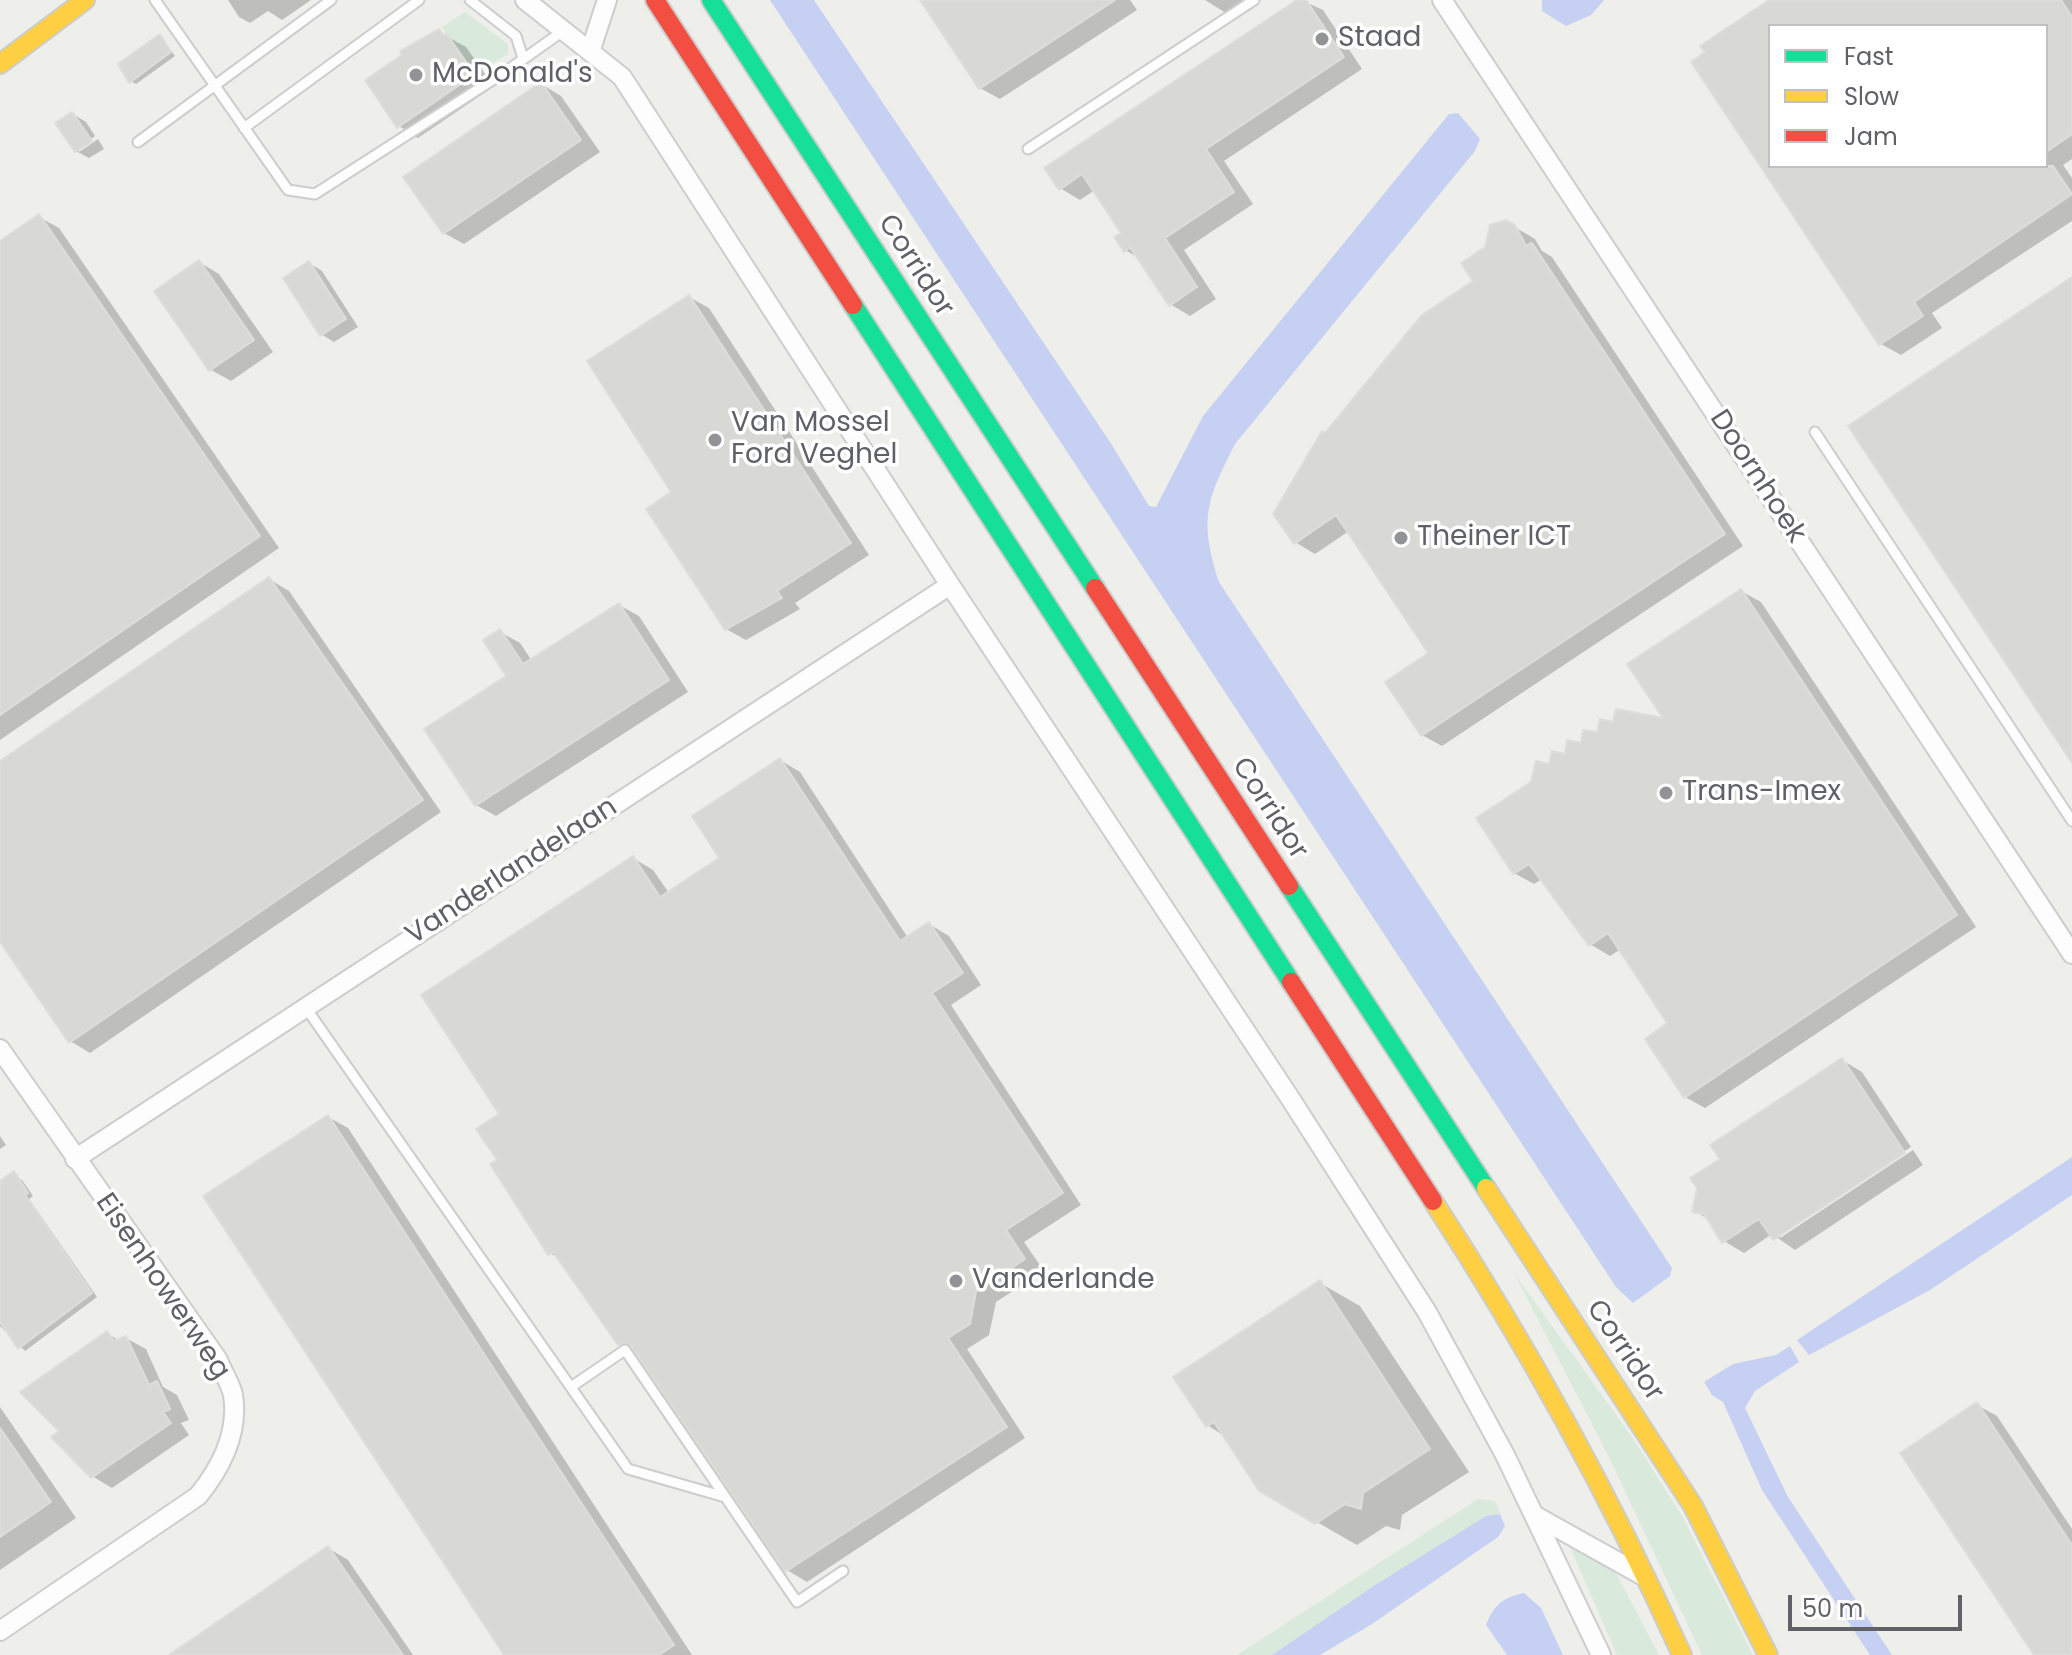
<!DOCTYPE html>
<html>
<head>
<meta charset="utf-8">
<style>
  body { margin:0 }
  #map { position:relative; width:2072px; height:1655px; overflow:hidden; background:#eeefea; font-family:Poppins,sans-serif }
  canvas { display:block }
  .legend { position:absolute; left:1768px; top:24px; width:280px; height:144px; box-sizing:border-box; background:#fff; border:2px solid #bfc0c2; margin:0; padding:10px 14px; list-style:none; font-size:24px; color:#606167 }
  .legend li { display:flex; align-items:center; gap:16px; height:40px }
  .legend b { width:40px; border:2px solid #bfc0c2 }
  .scale { position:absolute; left:1788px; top:1595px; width:174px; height:36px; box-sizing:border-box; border:4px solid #606167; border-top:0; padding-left:10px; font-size:24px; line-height:28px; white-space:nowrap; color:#606167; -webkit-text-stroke:6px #fff; paint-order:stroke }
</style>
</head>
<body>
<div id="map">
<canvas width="2072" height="1655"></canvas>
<ul class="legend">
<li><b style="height:10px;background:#16e098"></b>Fast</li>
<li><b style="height:10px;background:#ffcf43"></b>Slow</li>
<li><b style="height:10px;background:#f24e42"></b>Jam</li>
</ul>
<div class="scale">50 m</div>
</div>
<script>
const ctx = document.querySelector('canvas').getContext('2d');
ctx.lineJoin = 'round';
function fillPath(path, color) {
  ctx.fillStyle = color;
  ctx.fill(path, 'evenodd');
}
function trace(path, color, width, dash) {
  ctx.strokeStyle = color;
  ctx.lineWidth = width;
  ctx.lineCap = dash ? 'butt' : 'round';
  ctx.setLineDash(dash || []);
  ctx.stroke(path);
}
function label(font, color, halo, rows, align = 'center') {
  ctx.font = font + ' Poppins,sans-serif';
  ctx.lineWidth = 7;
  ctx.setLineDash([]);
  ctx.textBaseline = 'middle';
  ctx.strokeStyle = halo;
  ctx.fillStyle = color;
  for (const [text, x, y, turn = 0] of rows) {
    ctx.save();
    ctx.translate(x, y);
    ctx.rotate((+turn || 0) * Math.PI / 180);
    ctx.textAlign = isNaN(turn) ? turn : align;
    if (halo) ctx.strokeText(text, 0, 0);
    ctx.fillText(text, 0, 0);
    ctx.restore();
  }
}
fillPath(new Path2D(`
  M 465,12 L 508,44 L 508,54 L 476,73 L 442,27 Z
  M 1514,1273 L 1634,1440 L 1682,1516 L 1753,1655 L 1702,1655 L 1608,1455 Z
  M 1478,1499 L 1495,1501 L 1500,1514 L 1486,1516 L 1375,1585 L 1272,1655 L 1237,1655 Z
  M 1569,1545 L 1616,1573 L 1659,1655 L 1617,1655 Z`), '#d9e9dc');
fillPath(new Path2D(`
  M 770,0 L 814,0 L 1110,442 L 1149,506 L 1156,507 L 1203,416 L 1449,114 L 1458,113 L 1480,139 L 1475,151 L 1235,444 C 1206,501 1199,519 1219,582 L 1672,1268 L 1670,1276 L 1633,1303 L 1616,1287 Z
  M 1542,0 L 1604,0 L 1591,15 L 1566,26 L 1542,11 Z
  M 2072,1157 L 2072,1195 L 1930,1290 L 1809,1355 L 1797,1340 Z
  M 1790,1346 L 1799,1362 L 1755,1391 L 1745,1408 L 1788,1497 L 1892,1655 L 1870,1655 L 1762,1490 L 1723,1402 L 1712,1395 L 1704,1382 L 1733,1364 L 1776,1355 Z
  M 1500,1514 L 1505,1526 L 1498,1537 L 1372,1624 L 1320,1655 L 1272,1655 L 1375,1585 L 1486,1516 Z
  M 1524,1593 L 1541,1608 L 1563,1655 L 1507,1655 L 1486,1625 C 1494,1605 1503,1597 1524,1593 Z`), '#c5d0f2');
fillPath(new Path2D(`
  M 228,0 L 311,0 L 282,20 L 268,11 L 250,23 L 239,17 Z
  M 927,0 L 1130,0 L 1137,10 L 1000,99 L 980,88 Z
  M 1205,0 L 1245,0 L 1226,13 Z
  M 1301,0 L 1323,10 L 1362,69 L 1224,161 L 1253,204 L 1184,250 L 1216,299 L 1190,316 L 1170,304 L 1141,259 L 1125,250 L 1123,233 L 1095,190 L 1080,200 L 1060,188 Z
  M 1773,0 L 2072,0 L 2072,159 L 2063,165 L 2072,178 L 2072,221 L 1932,313 L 1942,328 L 1901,355 L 1881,344 L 1694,62 ZM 1770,26 L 2046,26 L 2046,166 L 1770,166 Z
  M 439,32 L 466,47 L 490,81 L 486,83 L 490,89 L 418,138 L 399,126 L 405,55 Z
  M 160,36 L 175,56 L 136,84 L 131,81 Z
  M 541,84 L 561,96 L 600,152 L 464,244 L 444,233 Z
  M 73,114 L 86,122 L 95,136 L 79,147 L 79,152 L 98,139 L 104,149 L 89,158 L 76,151 Z
  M 39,217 L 59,228 L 279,548 L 0,740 L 0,243 Z
  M 1506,222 L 1535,239 L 1542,251 L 1552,257 L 1743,546 L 1442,746 L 1422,735 L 1431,653 L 1349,531 L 1315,554 L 1295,542 L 1326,435 L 1476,281 Z
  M 199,262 L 219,274 L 273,352 L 231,381 L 211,370 Z
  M 309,263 L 322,271 L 358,327 L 334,342 L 321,334 Z
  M 689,297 L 709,308 L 869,555 L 795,603 L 800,609 L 746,640 L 726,629 L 674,493 Z
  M 269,579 L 289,591 L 441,812 L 90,1053 L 70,1041 L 0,939 L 0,764 Z
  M 1741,591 L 1761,602 L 1976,927 L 1705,1108 L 1685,1097 L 1670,1023 L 1621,949 L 1610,956 L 1590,944 L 1542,879 L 1534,884 L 1514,873 L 1533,783 L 1551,767 L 1614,724 L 1667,721 Z
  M 619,605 L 639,616 L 688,692 L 496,816 L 476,805 L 509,676 L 500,632 L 520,643 L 532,661 Z
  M 780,760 L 800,772 L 908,938 L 929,924 L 949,936 L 981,985 L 951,1005 L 1081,1205 L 1024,1242 L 1044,1271 L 996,1302 L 989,1335 L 967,1349 L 1025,1438 L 807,1582 L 787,1570 L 641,1356 L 620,1344 L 561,1260 L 550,1253 L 500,1161 L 502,1115 L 633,858 L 653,870 L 669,893 L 722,859 Z
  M 1842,1060 L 1862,1072 L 1911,1147 L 1780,1233 L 1780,1238 L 1913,1150 L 1923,1165 L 1795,1250 L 1772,1234 L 1744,1253 L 1724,1241 L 1710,1220 L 1694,1211 L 1722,1160 Z
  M 328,1117 L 348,1128 L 692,1655 L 506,1655 Z
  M 0,1136 L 6,1145 L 0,1149 Z
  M 16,1177 L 22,1180 L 33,1196 L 29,1199 L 97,1297 L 25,1351 L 0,1326 L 0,1188 Z
  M 1320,1283 L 1360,1306 L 1469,1472 L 1402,1515 L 1400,1530 L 1386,1526 L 1357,1545 L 1261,1490 L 1226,1437 L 1207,1425 Z
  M 108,1334 L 120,1341 L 126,1338 L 146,1349 L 163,1387 L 177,1395 L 189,1420 L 181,1423 L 189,1435 L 112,1488 L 92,1476 L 62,1432 Z
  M 1977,1405 L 1997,1416 L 2072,1529 L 2072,1655 L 2036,1655 Z
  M 0,1407 L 76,1518 L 0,1570 Z
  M 328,1548 L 348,1560 L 413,1655 L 173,1655 Z`), '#0003');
const building = new Path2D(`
  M 920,0 L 1115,0 L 979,89 Z
  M 1297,0 L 1306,0 L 1344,57 L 1206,149 L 1234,192 L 1165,238 L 1197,287 L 1169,306 L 1130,247 L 1124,252 L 1114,237 L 1121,233 L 1082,174 L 1059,190 L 1044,168 Z
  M 1769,0 L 2061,0 L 2072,17 L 2072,134 L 2046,152 L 2046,26 L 1770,26 L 1770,166 L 2053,166 L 2072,194 L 1914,302 L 1923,316 L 1879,345 L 1691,62 L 1705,52 L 1700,46 Z
  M 439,29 L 443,35 L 446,33 L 471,69 L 467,72 L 471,77 L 397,128 L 365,80 L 402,55 L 400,51 Z
  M 160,34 L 171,52 L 129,83 L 118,64 Z
  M 541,82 L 581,140 L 443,234 L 403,177 Z
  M 72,112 L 92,141 L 75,152 L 55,123 Z
  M 39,214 L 260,536 L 0,715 L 0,241 Z
  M 1506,220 L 1515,225 L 1526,246 L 1532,243 L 1725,534 L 1421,736 L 1385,682 L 1428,653 L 1336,515 L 1294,544 L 1273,514 L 1322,431 L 1325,433 L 1422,315 L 1473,281 L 1461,263 L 1485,247 L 1490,225 Z
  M 199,260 L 254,340 L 209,371 L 154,291 Z
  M 309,261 L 346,319 L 320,336 L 283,278 Z
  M 2072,277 L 2072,763 L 1848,426 Z
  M 689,295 L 851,543 L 777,591 L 782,598 L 725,630 L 646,509 L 671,492 L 587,361 Z
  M 269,577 L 423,800 L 69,1043 L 0,942 L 0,761 Z
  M 1741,589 L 1957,915 L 1684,1098 L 1645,1039 L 1667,1023 L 1608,933 L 1589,946 L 1529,864 L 1513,874 L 1476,818 L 1531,782 L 1536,761 L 1549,764 L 1552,751 L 1565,754 L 1567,740 L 1581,743 L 1583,730 L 1597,732 L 1600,719 L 1613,722 L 1616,709 L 1663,718 L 1627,664 Z
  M 619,603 L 669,680 L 475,806 L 424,729 L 506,676 L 483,640 L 500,629 L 523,664 Z
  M 780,758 L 900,941 L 929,922 L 963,973 L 932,993 L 1063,1193 L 1006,1230 L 1025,1259 L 976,1291 L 970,1324 L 948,1338 L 1007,1427 L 785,1572 L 631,1346 L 625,1343 L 618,1345 L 553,1252 L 548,1255 L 490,1164 L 497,1160 L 476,1129 L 499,1114 L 421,995 L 633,856 L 660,897 L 719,858 L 692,816 Z
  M 1842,1058 L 1905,1153 L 1773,1240 L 1759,1219 L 1722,1243 L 1704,1214 L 1692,1212 L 1697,1188 L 1690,1178 L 1720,1159 L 1710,1145 Z
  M 328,1115 L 674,1645 L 659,1655 L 504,1655 L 203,1196 Z
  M 14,1171 L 28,1193 L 25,1195 L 92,1293 L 18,1349 L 0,1322 L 0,1181 Z
  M 1320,1280 L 1430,1449 L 1363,1493 L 1361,1509 L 1345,1504 L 1315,1524 L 1259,1491 L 1214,1422 L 1206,1427 L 1173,1377 Z
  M 107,1331 L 114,1341 L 126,1336 L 149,1385 L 157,1381 L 170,1409 L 163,1412 L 171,1423 L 91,1478 L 51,1437 L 59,1431 L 20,1392 Z
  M 1977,1402 L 2072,1545 L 2072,1655 L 2034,1655 L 1900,1453 Z
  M 0,1428 L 51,1502 L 0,1537 Z
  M 328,1546 L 403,1655 L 169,1655 Z`);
fillPath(building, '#d8d8d5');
trace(building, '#deded9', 2);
const lane = new Path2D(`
  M 155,0 L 288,190 L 315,194 L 508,70 L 563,31
  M 470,0 L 516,36 L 523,58
  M 244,128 L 419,0
  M 138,142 L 331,0
  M 1028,149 L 1254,0
  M 1815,432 L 2072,821
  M 306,1008 L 628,1469 L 725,1497
  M 571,1387 L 625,1350 L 797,1602 L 843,1571`);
const street = new Path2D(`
  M 525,0 L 622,77 L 950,585 L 1290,1098 L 1427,1312 L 1505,1455 L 1601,1655
  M 1442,0 L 2072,954
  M 591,49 L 607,0
  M 0,1049 L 218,1360 C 222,1371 231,1384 233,1395 C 239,1433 220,1469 198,1496 L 0,1631
  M 75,1159 L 950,585
  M 1536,1516 L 1645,1577`);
const fast = new Path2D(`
  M 711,0 L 1095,588
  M 853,305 L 1291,982
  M 1289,886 L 1486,1188`);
const slow = new Path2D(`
  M 0,64 L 85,0
  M 1486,1188 L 1693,1506 L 1768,1655
  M 1433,1201 C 1527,1345 1611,1498 1682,1655`);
const jam = new Path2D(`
  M 655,0 L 853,305
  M 1095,588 L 1289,886
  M 1291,982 L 1433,1201`);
trace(lane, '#cccdcc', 13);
trace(street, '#cccdcc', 22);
trace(fast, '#cbcccc', 22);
trace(slow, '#cbcccc', 22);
trace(jam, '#cbcccc', 22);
trace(lane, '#fcfdfc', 9);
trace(street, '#fcfdfc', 18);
trace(fast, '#16e098', 18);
trace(slow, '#ffcf43', 18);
trace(jam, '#f24e42', 18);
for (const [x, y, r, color] of [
  [1322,39,8,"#929395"],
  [416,75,8,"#929395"],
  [715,440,8,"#929395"],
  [1401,538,8,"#929395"],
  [1666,793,8,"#929395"],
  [956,1281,8,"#929395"]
]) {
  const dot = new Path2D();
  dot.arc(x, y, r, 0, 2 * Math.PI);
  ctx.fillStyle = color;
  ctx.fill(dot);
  trace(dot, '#fff', 3);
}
label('28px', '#606167', '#fff', [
  ["Staad",1338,39],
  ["McDonald's",432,75],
  ["Van Mossel",731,424],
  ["Ford Veghel",731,456],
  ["Theiner ICT",1417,538],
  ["Trans-Imex",1682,793],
  ["Vanderlande",972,1281]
], 'left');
label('28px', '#606167', '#fff', [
  ["Corridor",915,266,57],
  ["Doornhoek",1757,477,57],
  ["Corridor",1269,809,57],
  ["Vanderlandelaan",512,872,-33],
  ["Eisenhowerweg",162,1287,56],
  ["Corridor",1624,1351,56]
]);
</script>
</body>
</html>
